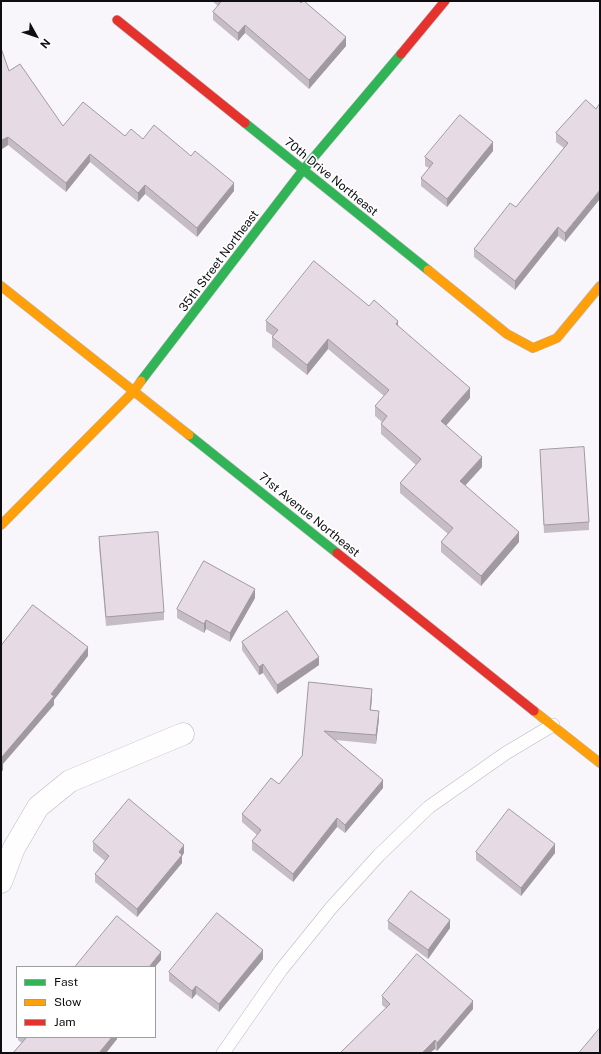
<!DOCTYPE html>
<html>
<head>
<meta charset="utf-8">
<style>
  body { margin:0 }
  #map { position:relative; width:601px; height:1054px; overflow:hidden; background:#f8f6fb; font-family:"Public Sans",sans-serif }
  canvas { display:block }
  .frame { position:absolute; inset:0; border:2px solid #0e0d10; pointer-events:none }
  .legend { position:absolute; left:16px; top:966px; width:140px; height:72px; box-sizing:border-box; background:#fff; border:1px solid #9f9e9f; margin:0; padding:5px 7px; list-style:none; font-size:12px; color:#0e0d10 }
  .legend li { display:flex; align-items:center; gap:8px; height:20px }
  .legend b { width:20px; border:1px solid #9f9e9f }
  .north { position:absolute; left:16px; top:16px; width:40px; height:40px; -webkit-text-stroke:3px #fff; paint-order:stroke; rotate:130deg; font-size:11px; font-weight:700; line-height:16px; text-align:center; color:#0e0d10 }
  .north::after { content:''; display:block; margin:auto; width:14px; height:18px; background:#0e0d10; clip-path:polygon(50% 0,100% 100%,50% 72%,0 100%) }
</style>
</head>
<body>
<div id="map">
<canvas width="601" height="1054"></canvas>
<div class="frame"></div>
<ul class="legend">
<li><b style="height:5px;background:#30b455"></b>Fast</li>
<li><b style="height:5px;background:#ff9f0a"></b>Slow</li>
<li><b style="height:5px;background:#e5322d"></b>Jam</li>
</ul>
<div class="north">N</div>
</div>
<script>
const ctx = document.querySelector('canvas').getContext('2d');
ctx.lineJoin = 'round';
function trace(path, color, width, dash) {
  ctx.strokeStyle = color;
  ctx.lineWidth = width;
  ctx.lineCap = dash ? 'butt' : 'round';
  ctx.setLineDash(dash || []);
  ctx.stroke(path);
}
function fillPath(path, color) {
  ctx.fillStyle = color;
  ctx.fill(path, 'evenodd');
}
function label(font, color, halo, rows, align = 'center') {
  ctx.font = font + ' "Public Sans",sans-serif';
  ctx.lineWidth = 3.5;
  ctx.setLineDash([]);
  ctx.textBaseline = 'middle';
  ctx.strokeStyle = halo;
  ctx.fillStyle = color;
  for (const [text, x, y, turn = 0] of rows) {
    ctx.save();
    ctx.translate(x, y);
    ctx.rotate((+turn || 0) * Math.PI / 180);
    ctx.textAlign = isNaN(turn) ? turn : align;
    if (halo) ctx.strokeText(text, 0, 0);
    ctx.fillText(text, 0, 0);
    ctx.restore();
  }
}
const lane = new Path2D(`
  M 223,1053 L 281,970 L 331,908 L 379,855 L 429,807 L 506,753 L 553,725`);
const street = new Path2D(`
  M 1,882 L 14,848 L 38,807 L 70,781 L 183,734`);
const fast = new Path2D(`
  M 245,123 L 428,270
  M 141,381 L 303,170 L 401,54
  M 189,435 L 337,553`);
const slow = new Path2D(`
  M 428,270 L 507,334 L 533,348 L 557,338 L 600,286
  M 1,286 L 189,435
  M 1,525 L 134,391 L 141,381
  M 534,711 L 600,763`);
const jam = new Path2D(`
  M 117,20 L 245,123
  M 401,54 L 445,1
  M 337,553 L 534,711`);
trace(lane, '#bab9bd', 14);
trace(street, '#bab9bd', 23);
trace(fast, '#bab9bd', 10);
trace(slow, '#bab9bd', 10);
trace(jam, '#bab9bd', 10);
trace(lane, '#fefefe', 13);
trace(street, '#fefefe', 22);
trace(fast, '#30b455', 9);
trace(slow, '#ff9f0a', 9);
trace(jam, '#e5322d', 9);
fillPath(new Path2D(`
  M 212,1 L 299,1 L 346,46 L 309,89 L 245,33 L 238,41 L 213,20 L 213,12 L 218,6 Z
  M 1,48 L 9,71 L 63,126 L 143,139 L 191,156 L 234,191 L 197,237 L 145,194 L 138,202 L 90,162 L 66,192 L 8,145 L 2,149 L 1,147 Z
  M 586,100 L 565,242 L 558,236 L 515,290 L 474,257 L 474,249 L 516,207 L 564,148 L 556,142 L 556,133 Z
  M 493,151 L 447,207 L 421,186 L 421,178 L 429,168 L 425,166 L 425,157 Z
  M 369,306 L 398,326 L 470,398 L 446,426 L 482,467 L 465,486 L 519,542 L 481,586 L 441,552 L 441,542 L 448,534 L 400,493 L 400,483 L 416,465 L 381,434 L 381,424 L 382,422 L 375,416 L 375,406 L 384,396 L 328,349 L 307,375 L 272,347 L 272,337 L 273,336 L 266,331 L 266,321 Z
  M 540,450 L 589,522 L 589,530 L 544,533 Z
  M 99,537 L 164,612 L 164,620 L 106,626 L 99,546 Z
  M 255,598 L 230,642 L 206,629 L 204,633 L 177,618 L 177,609 Z
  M 242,642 L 319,665 L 277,694 L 263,673 L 259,675 L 242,650 Z
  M 309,682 L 372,697 L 371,710 L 379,719 L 376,744 L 336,740 L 383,788 L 345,833 L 337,827 L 293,882 L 252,850 L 252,841 L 257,835 L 242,822 L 242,814 L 279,784 L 302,756 Z
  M 93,842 L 184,853 L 182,856 L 182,863 L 137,917 L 95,882 L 95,874 L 105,861 L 93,851 Z
  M 476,852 L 555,853 L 521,896 L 476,860 Z
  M 388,921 L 450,928 L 428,959 L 388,929 Z
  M 263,959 L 219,1012 L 196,994 L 192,999 L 169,981 L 169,972 Z
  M 382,996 L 473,1009 L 437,1051 L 382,1005 Z
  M 18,1037 L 117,1037 L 117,1039 L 106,1053 L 13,1053 L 22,1043 L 18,1040 Z`), '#c6bcc5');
fillPath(new Path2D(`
  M 245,25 L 245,33 L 238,41 L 238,33 Z
  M 346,37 L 346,46 L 309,89 L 309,80 Z
  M 8,137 L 8,145 L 2,149 L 2,140 Z
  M 493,142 L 493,151 L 447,207 L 447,199 Z
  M 90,154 L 90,162 L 66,192 L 66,183 Z
  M 234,183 L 234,191 L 197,237 L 197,228 Z
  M 145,185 L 145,194 L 138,202 L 138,193 Z
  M 600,190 L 600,199 L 565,242 L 565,233 Z
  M 558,227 L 558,236 L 515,290 L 515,281 Z
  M 398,321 L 398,331 L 396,324 Z
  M 328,339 L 328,349 L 307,375 L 307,365 Z
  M 470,388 L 470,398 L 441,431 L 441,421 Z
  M 482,457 L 482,467 L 460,491 L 460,481 Z
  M 519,532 L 519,542 L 481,586 L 481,576 Z
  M 255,589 L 255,598 L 230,642 L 230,633 Z
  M 206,620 L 206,629 L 204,633 L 204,624 Z
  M 88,647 L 88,656 L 54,700 L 54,705 L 3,764 L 3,770 L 1,773 L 1,758 Z
  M 319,657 L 319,665 L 277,694 L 277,685 Z
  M 263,664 L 263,673 L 259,675 L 259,667 Z
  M 372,689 L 372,697 L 370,718 L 370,710 Z
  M 379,711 L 379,719 L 376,744 L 376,735 Z
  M 383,780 L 383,788 L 345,833 L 345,825 Z
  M 337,818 L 337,827 L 293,882 L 293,874 Z
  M 555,844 L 555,853 L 521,896 L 521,888 Z
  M 184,845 L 184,853 L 182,856 L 182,863 L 137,917 L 137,909 Z
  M 450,920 L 450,928 L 428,959 L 428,950 Z
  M 263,950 L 263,959 L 219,1012 L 219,1004 Z
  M 161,952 L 161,960 L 155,967 L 149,967 Z
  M 196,986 L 196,994 L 192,999 L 192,991 Z
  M 473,1001 L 473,1009 L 437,1051 L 437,1043 Z
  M 112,1037 L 117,1037 L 117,1039 L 106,1053 L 99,1053 Z
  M 435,1040 L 435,1049 L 430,1053 L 422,1053 Z`), '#a199a0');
const building = new Path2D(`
  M 222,1 L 299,1 L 301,3 L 303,1 L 304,1 L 346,37 L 309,80 L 245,25 L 238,33 L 213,12 Z
  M 1,48 L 9,71 L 20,64 L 63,126 L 83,102 L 125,136 L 131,129 L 143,139 L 154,125 L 191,156 L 195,151 L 234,183 L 197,228 L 145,185 L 138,193 L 90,154 L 66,183 L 8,137 L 2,140 L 1,138 Z
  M 586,100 L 596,109 L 600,103 L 600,190 L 565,233 L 558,227 L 515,281 L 474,249 L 510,203 L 516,207 L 568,143 L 556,133 Z
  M 460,115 L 493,142 L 447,199 L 421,178 L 433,163 L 425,157 Z
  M 314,261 L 369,306 L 374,300 L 398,321 L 396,324 L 470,388 L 441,421 L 482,457 L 460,481 L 519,532 L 481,576 L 441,542 L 453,528 L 400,483 L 421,459 L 381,424 L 387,416 L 375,406 L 389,390 L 328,339 L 307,365 L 272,337 L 278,330 L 266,321 Z
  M 584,447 L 589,522 L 544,525 L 540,450 Z
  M 158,532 L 164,612 L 106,617 L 99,537 Z
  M 204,561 L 255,589 L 230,633 L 206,620 L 204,624 L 177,609 Z
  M 33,605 L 88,647 L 51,694 L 54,696 L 1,758 L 1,646 Z
  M 287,611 L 319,657 L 277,685 L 263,664 L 259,667 L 242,642 Z
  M 309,682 L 372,689 L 370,710 L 379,711 L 376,735 L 324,731 L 383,780 L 345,825 L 337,818 L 293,874 L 252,841 L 261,830 L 242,814 L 271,778 L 279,784 L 302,756 Z
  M 1,760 L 3,762 L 1,764 Z
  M 129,799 L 184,845 L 179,852 L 182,855 L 137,909 L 95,874 L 109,856 L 93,842 Z
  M 509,809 L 555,844 L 521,888 L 476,852 Z
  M 411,891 L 450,920 L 428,950 L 388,921 Z
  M 217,913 L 263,950 L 219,1004 L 196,986 L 192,991 L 169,972 Z
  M 117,916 L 161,952 L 149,967 L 75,967 Z
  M 417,954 L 473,1001 L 437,1043 L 435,1040 L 422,1053 L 340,1053 L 390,1004 L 382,996 Z
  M 600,1028 L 600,1053 L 579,1053 Z
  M 25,1037 L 112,1037 L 99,1053 L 13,1053 L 26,1038 Z`);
fillPath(building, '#e6dbe5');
trace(building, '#a199a0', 1);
label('12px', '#0e0d10', '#fff', [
  ["70th Drive Northeast",331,177,39],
  ["35th Street Northeast",219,261,-53],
  ["71st Avenue Northeast",309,515,39]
]);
</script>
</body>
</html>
